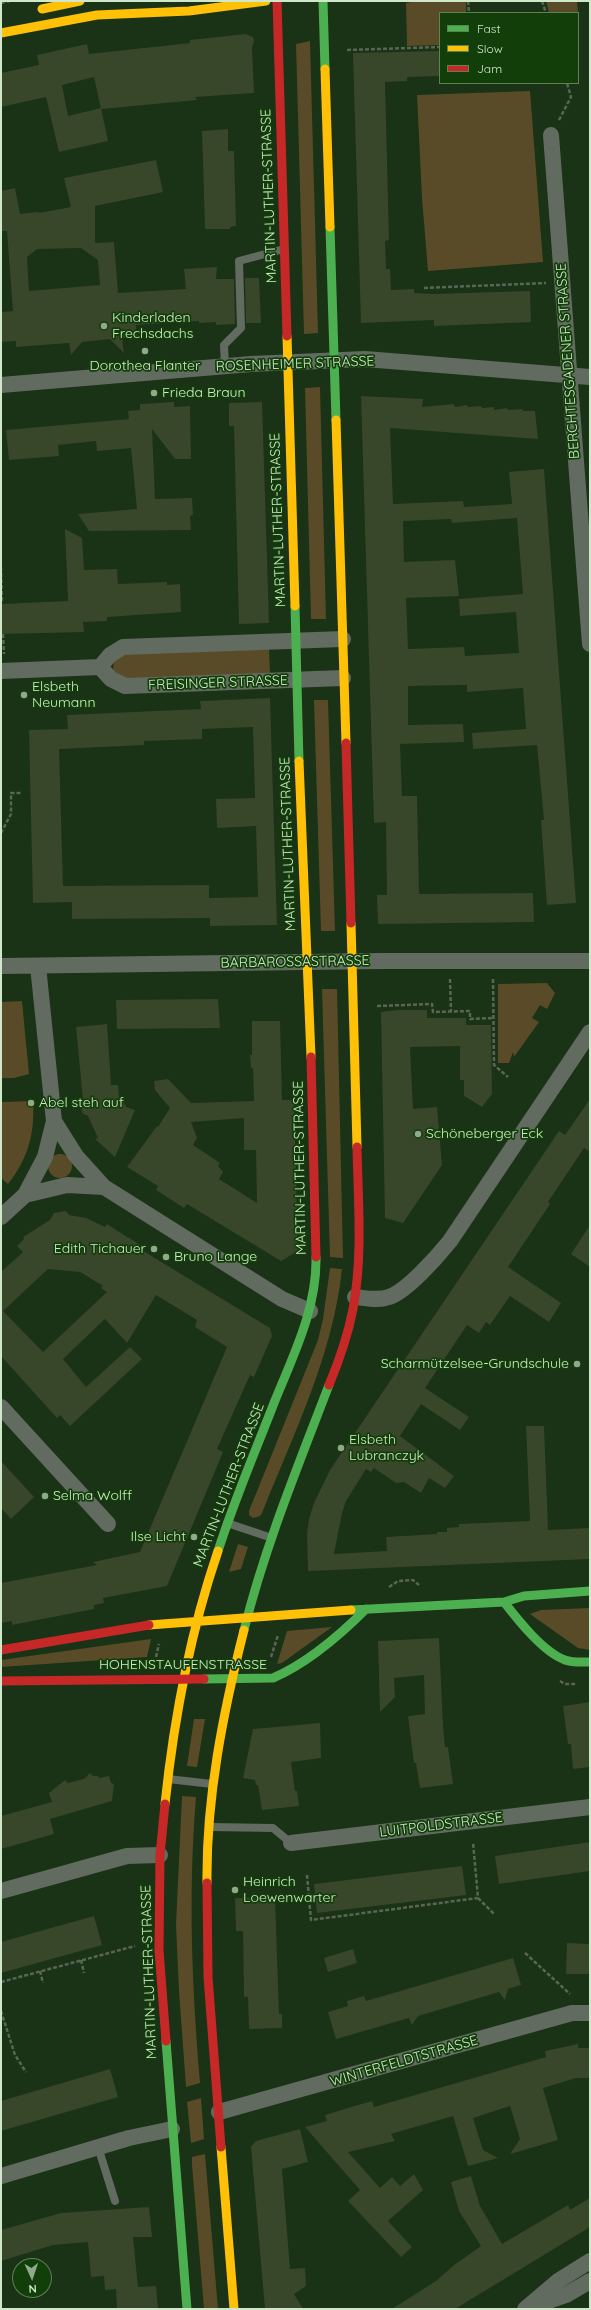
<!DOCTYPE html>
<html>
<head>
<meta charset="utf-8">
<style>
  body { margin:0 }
  #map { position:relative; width:591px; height:2310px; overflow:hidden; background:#1a3215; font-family:Quicksand,sans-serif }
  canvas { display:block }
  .frame { position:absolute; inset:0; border:2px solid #cfe8ca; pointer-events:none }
  .legend { position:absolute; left:439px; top:12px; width:140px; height:72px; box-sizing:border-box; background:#123e09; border:1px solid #5e8256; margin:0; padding:5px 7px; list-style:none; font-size:12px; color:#cfe8ca }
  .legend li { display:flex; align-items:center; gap:8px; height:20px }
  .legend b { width:20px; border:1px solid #5e8256 }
  .north { position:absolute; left:12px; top:2258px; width:40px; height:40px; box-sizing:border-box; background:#123e09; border:1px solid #5e8256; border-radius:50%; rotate:177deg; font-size:11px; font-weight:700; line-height:16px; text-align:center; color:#cfe8ca }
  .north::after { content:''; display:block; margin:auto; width:14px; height:18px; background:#90a88b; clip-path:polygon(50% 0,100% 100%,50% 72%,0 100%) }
</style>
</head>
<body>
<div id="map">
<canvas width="591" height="2310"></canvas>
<div class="frame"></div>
<ul class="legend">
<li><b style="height:5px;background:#4caf50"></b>Fast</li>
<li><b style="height:5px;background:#ffc107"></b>Slow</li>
<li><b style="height:5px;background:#c62828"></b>Jam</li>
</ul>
<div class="north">N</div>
</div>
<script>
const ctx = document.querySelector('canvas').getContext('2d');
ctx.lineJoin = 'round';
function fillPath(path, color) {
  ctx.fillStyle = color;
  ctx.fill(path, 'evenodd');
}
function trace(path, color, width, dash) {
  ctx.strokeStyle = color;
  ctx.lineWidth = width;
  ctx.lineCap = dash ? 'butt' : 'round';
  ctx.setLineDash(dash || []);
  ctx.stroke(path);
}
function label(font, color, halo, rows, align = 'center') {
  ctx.font = font + ' Quicksand,sans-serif';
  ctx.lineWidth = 3.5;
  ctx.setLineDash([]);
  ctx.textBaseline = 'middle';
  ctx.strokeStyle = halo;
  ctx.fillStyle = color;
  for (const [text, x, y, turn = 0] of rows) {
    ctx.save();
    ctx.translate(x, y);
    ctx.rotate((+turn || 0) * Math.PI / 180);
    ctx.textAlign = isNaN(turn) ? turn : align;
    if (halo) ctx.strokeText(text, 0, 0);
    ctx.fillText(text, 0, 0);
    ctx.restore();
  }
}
fillPath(new Path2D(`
  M 418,1 L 466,1 L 466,13 L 440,13 L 440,45 L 407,46 L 406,3 Z
  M 546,1 L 577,1 L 579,23 L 578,13 L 549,13 Z
  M 310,41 L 318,333 L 304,334 L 296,44 Z
  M 530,91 L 543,262 L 428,271 L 422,198 L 417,95 Z
  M 320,387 L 326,619 L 311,619 L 305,388 Z
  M 269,649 L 270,674 L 124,679 L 113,670 L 114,660 L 124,654 Z
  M 314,700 L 328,700 L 335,931 L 321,931 Z
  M 547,983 L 555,993 L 547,1009 L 540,1005 L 532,1018 L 539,1022 L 514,1057 L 513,1052 L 509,1063 L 498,1063 L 498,984 Z
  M 322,989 L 337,989 L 343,1258 L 330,1257 Z
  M 22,1001 L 29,1074 L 14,1078 L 1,1078 L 1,1002 Z
  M 33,1101 C 35,1133 28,1159 8,1184 L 1,1178 L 1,1102 Z
  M48 1166a12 12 0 1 1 24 0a12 12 0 1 1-24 0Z
  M 330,1268 L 342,1269 C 333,1355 294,1433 262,1513 L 260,1516 L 253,1518 L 249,1515 L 249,1511 L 318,1340 L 323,1319 Z
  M 238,1544 L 248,1547 L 241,1569 L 229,1572 Z
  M 590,1608 L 590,1650 L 578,1648 L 530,1614 L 541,1610 Z
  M 332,1627 L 282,1663 L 277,1664 L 287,1631 Z
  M 151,1639 L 147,1657 L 1,1667 L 1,1660 Z
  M 194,1719 L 205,1719 L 197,1767 L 187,1766 Z
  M 182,1796 L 196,1797 C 188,1895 192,1986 200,2083 L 186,2087 L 179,1991 L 176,1925 Z
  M 201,2098 L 204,2139 L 191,2143 L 187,2102 Z
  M 205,2154 L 218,2309 L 204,2309 L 192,2165 L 192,2157 Z`), '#594b27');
fillPath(new Path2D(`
  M 245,34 L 253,37 L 254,42 L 252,47 L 254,93 L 195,97 L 197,100 L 101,109 L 94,77 L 62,85 L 68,116 L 101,108 L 108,141 L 59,152 L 46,97 L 1,107 L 1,73 L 39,65 L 37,55 L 87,44 L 89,54 L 190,43 L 190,40 Z
  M 440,51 L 440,76 L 407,77 L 407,81 L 385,82 L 389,240 L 385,241 L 386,269 L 390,269 L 391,290 L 414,289 L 414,293 L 433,294 L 530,291 L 531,322 L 434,326 L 434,320 L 361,323 L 353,53 Z
  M 228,129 L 228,151 L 234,151 L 236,226 L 230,227 L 230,229 L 205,229 L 202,131 Z
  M 156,160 L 163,192 L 95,206 L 95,243 L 114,242 L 118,293 L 186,289 L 184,269 L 217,267 L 216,279 L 234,279 L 235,324 L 216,325 L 216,322 L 199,323 L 199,321 L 136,325 L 137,337 L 122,338 L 124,353 L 110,339 L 82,342 L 71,355 L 69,343 L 16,347 L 16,341 L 1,342 L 1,312 L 13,311 L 7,231 L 1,231 L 1,191 L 15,188 L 20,214 L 39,212 L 39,213 L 71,207 L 64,178 ZM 81,248 L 98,260 L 100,285 L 29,291 L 27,257 L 37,249 Z
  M 245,278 L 259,278 L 261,323 L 246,323 Z
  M 361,396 L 423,399 L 422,407 L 454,404 L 455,407 L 467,405 L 468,407 L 481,406 L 482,408 L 494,407 L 494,410 L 507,408 L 508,410 L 522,409 L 523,411 L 535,411 L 538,439 L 390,428 L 393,504 L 463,501 L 464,507 L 512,504 L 509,472 L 544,469 L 576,903 L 547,905 L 541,820 L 544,820 L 537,745 L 473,749 L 472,733 L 526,729 L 523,688 L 467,692 L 467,685 L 408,686 L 408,725 L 463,724 L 464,742 L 400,744 L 402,796 L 417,796 L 419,894 L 533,893 L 534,922 L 378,924 L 377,895 L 387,895 L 386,822 L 374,823 ZM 517,518 L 523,594 L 459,599 L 460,616 L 516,612 L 519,653 L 465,656 L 464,647 L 408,649 L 406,598 L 459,596 L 455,560 L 404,562 L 403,521 L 451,519 L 452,523 Z
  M 174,402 L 174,407 L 190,406 L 191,459 L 175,459 L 152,429 L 155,499 L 192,498 L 193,515 L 190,516 L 191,530 L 89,531 L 78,514 L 137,509 L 131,448 L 97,451 L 96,441 L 58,445 L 59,456 L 9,460 L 6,430 L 129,419 L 128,411 L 140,410 L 140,404 Z
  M 262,402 L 269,623 L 239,624 L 234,426 L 229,426 L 229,403 Z
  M 65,529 L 82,538 L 84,570 L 117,569 L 118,584 L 167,582 L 167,585 L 180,584 L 181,612 L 107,617 L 107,621 L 83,622 L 84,632 L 1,634 L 1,604 L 68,601 Z
  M 270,698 L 277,925 L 210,926 L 210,918 L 72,919 L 72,902 L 33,903 L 29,730 L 68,729 L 67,715 L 201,709 L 200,701 ZM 253,727 L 255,798 L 216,799 L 217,828 L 256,826 L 258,897 L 209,898 L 209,885 L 63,886 L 59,749 L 144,745 L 144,741 L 202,739 L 202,729 Z
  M 218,999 L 220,1028 L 117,1029 L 116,1000 Z
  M 397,1010 L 427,1010 L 427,1018 L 466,1018 L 466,1025 L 491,1025 L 492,1094 L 482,1107 L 464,1096 L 464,1080 L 460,1080 L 460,1046 L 410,1047 L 413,1109 L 437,1107 L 442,1165 L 403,1223 L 385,1218 L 381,1012 Z
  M 252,1021 L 280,1021 L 282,1100 L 294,1100 L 298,1251 L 281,1261 L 187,1204 L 184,1208 L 156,1190 L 158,1186 L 127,1167 L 157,1126 L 158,1127 L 170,1108 L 155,1090 L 154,1081 L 168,1079 L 191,1103 L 254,1101 L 253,1068 L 251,1068 L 250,1055 L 252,1055 ZM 244,1118 L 244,1150 L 256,1150 L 257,1203 L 219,1179 L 223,1172 L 218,1166 L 220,1163 L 193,1145 L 197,1138 L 191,1122 Z
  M 107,1024 L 111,1085 L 118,1085 L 119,1098 L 122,1098 L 126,1107 L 135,1110 L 115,1157 L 95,1139 L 98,1138 L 88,1116 L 83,1114 L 80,1104 L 83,1100 L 76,1027 Z
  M 590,1099 L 590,1152 L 584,1148 L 548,1202 L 550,1204 L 508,1267 L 561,1303 L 549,1322 L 510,1296 L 490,1325 L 486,1322 L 479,1333 L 467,1325 L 425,1388 L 469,1417 L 460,1430 L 421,1404 L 400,1436 L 454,1476 L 445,1488 L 429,1478 L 421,1493 L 404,1482 L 396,1483 L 374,1468 L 371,1472 L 366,1469 L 346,1501 L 342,1513 L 334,1554 L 387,1551 L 386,1537 L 437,1534 L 437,1532 L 447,1532 L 447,1528 L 459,1527 L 459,1524 L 530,1521 L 526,1426 L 544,1426 L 548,1530 L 590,1528 L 590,1559 L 308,1571 L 307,1533 L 309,1519 L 314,1503 L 330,1470 L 559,1131 L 565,1135 Z
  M 66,1211 L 69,1215 L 86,1218 L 105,1227 L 107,1224 L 121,1233 L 142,1246 L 140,1249 L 270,1328 L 272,1336 L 254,1377 L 250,1375 L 217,1449 L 223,1452 L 167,1586 L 103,1598 L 104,1603 L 94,1605 L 94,1609 L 12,1625 L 12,1621 L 1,1623 L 1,1583 L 97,1565 L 93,1562 L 140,1552 L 227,1347 L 195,1327 L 197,1320 L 156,1295 L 127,1343 L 105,1319 L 63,1359 L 86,1387 L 130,1347 L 142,1359 L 70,1426 L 60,1415 L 57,1418 L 1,1356 L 1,1272 L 23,1252 L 17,1246 L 24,1239 L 23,1237 L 50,1220 L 54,1213 ZM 48,1269 L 80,1272 L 103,1286 L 101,1288 L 107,1292 L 43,1352 L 3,1311 Z
  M 590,1225 L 590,1267 L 571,1254 Z
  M 1,1461 L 34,1497 L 11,1519 L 1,1508 Z
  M 439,1638 L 443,1727 L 445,1747 L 448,1747 L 453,1784 L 420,1788 L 416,1763 L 414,1763 L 408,1716 L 425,1714 L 424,1675 L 394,1678 L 395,1697 L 380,1712 L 378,1641 Z
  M 590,1702 L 590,1767 L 573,1769 L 571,1744 L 568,1744 L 563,1706 Z
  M 320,1723 L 321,1758 L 291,1762 L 295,1791 L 297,1791 L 299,1806 L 262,1810 L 258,1785 L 256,1785 L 255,1780 L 243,1778 L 253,1729 Z
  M 90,1773 L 93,1776 L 98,1776 L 99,1778 L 109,1776 L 111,1783 L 114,1784 L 112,1801 L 50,1819 L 54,1834 L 1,1849 L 1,1816 L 52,1802 L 49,1793 L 65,1780 L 68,1783 L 84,1779 Z
  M 590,1842 L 590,1871 L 499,1884 L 495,1856 Z
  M 462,1866 L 466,1895 L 317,1913 L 314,1884 Z
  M 275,1897 L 279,2014 L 282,2014 L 282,2028 L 249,2029 L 248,1997 L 244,1997 L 243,1931 L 236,1931 L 235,1898 Z
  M 94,1916 L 102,1945 L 1,1973 L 1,1942 Z
  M 567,1943 L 590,1944 L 590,1974 L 566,1974 Z
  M 353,1949 L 357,1963 L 328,1972 L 324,1958 Z
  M 513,1958 L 521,1985 L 508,1989 L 505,2000 L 499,1992 L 418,2016 L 412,2025 L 409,2018 L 336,2039 L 328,2012 L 348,2006 L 347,2001 L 364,1996 L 366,2001 Z
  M 578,2044 L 578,2048 L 590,2048 L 590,2078 L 576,2078 L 543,2088 L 558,2140 L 510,2154 L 520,2139 L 510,2106 L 473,2118 L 483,2150 L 498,2158 L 468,2166 L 453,2116 L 391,2134 L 395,2141 L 348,2152 L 380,2188 L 392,2177 L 400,2186 L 414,2174 L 423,2190 L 388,2221 L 412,2247 L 401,2257 L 348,2201 L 360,2190 L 305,2127 L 327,2121 L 325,2115 L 358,2105 L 372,2101 L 374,2107 L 546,2057 L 545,2051 Z
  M 110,2069 L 118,2097 L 1,2131 L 1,2101 Z
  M 300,2129 L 308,2162 L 282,2169 L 290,2269 L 305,2268 L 306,2286 L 294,2294 L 303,2309 L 265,2309 L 251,2147 L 256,2141 Z
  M 471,2176 L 480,2206 L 502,2244 L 568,2205 L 570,2210 L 590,2198 L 590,2227 L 455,2309 L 392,2309 L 436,2281 L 454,2265 L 481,2246 L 459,2211 L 451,2182 Z
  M 149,2207 L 152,2237 L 133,2237 L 138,2287 L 156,2286 L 158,2309 L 117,2309 L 116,2289 L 105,2290 L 104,2276 L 91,2277 L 88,2242 L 53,2245 L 1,2261 L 1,2230 L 61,2213 Z`), '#38462a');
trace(new Path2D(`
  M 468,1 L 469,13
  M 542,1 L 546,13
  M 1,3 L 10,1
  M 347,50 L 440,47
  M 559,120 L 571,97 L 567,83
  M 424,288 L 546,283
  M 1,567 L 2,603
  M 3,634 L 4,654
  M 1,833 L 11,814 L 11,793 L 21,793
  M 450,979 L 451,1011
  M 493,979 L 494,1065 L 508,1077
  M 377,1006 L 432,1004 L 433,1012 L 470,1011 L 470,1019 L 493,1018
  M 389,1587 L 398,1581 L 413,1580 L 419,1585
  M 156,1657 L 159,1644
  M 271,1657 L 278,1635
  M 560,1681 L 565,1684 L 576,1684
  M 307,1875 L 311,1920 L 478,1898 L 473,1842
  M 478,1898 L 494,1914
  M 525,1953 L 570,1994
  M 81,1960 L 84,1973
  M 40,1971 L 43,1983
  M 1,1982 L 135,1946
  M 1,2011 L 15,2055 L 26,2072`), '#596656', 2.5, [4, 2]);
trace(new Path2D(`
  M 225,366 L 224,345 L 241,328 L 239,261 L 284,249
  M 227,1523 L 269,1537
  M 168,1779 L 212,1784
  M 210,1827 L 273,1828 L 291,1843
  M 98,2147 L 115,2201`), '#616b5f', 8);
trace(new Path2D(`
  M 551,135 L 590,644
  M 1,385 L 251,364 L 365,359 L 590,377
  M 100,667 L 111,679 L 125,686 L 343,678
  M 1,671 L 100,667 L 110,655 L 123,647 L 343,639
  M 1,966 L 380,961 L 590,961
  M 38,966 L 54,1121 L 76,1156 L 104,1187 L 282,1299 L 310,1311
  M 25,1195 L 67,1185 L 104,1187
  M 1,1217 L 25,1195 L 45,1157 L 54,1121
  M 355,1297 C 366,1298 378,1301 389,1297 C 406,1292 438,1256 450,1241 L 590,1032
  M 1,1407 L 108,1524
  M 291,1843 L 590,1807
  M 1,1891 L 127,1856 L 160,1855
  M 219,2112 L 572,2013 L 590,2013
  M 1,2176 L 129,2138 L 172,2129
  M 534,2306 L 566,2295 L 590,2281
  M 525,2309 L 558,2281 L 590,2261`), '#616b5f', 16);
trace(new Path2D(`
  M 323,1 L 325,69
  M 330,227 L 336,420
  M 295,606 L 299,761
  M 218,1551 C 234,1501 255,1452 274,1403 C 293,1356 317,1309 316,1257
  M 504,1602 C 518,1620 543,1652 565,1660 C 573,1663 582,1662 590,1662
  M 351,1610 L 504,1602 L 524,1596 L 590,1591
  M 244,1630 C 265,1546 298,1466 329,1385
  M 204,1679 L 273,1678 C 308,1663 339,1636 366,1609
  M 166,2041 L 187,2309`), '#4caf50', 9);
trace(new Path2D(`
  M 42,9 L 80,1
  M 1,33 L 97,15 L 189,11 L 266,1
  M 325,69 L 330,227
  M 287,336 L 295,606
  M 336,420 L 346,743
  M 299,761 L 311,1057
  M 351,923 L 357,1147
  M 149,1625 L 351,1610
  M 165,1804 C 174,1718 190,1633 218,1551
  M 207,1883 C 206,1798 223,1713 244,1630
  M 221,2147 L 234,2309`), '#ffc107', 9);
trace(new Path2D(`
  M 277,1 L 287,336
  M 346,743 L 351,923
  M 311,1057 L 316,1257
  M 329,1385 C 339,1361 348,1335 353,1309 C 363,1256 358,1200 357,1147
  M 1,1650 L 149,1625
  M 1,1681 L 204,1679
  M 165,1804 L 160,1855 L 159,1950 L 166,2041
  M 207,1883 L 208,1977 L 221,2147`), '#c62828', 9);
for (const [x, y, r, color] of [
  [104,326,4,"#90a88b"],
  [145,351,4,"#90a88b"],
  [154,393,4,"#90a88b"],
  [24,695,4,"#90a88b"],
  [31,1103,4,"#90a88b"],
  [418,1134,4,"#90a88b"],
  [154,1249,4,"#90a88b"],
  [166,1257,4,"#90a88b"],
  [577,1364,4,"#90a88b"],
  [341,1448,4,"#90a88b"],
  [45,1496,4,"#90a88b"],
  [194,1537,4,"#90a88b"],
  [235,1890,4,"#90a88b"]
]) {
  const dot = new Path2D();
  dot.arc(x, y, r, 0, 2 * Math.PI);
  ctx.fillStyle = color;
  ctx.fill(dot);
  trace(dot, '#123e09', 1.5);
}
label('14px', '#cfe8ca', '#123e09', [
  ["MARTIN-LUTHER-STRASSE",269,196,-92],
  ["BERCHTESGADENER STRASSE",568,361,-94],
  ["ROSENHEIMER STRASSE",295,364,-2],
  ["MARTIN-LUTHER-STRASSE",278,520,-92],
  ["FREISINGER STRASSE",218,683,-2],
  ["MARTIN-LUTHER-STRASSE",288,844,-92],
  ["BARBAROSSASTRASSE",295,962,-1],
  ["MARTIN-LUTHER-STRASSE",300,1168,-91],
  ["MARTIN-LUTHER-STRASSE",229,1485,-69],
  ["HOHENSTAUFENSTRASSE",183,1665],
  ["LUITPOLDSTRASSE",441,1825,-7],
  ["MARTIN-LUTHER-STRASSE",149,1972,-92],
  ["WINTERFELDTSTRASSE",404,2061,-16]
]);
label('14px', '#cfe8ca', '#123e09', [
  ["Kinderladen",112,318],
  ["Frechsdachs",112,334],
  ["Dorothea Flanter",145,366,"center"],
  ["Frieda Braun",162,393],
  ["Elsbeth",32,687],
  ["Neumann",32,703],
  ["Abel steh auf",39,1103],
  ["Schöneberger Eck",426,1134],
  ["Edith Tichauer",146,1249,"right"],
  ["Bruno Lange",174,1257],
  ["Scharmützelsee-Grundschule",569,1364,"right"],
  ["Elsbeth",349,1440],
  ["Lubranczyk",349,1456],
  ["Selma Wolff",53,1496],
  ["Ilse Licht",186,1537,"right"],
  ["Heinrich",243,1882],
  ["Loewenwarter",243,1898]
], 'left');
</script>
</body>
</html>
